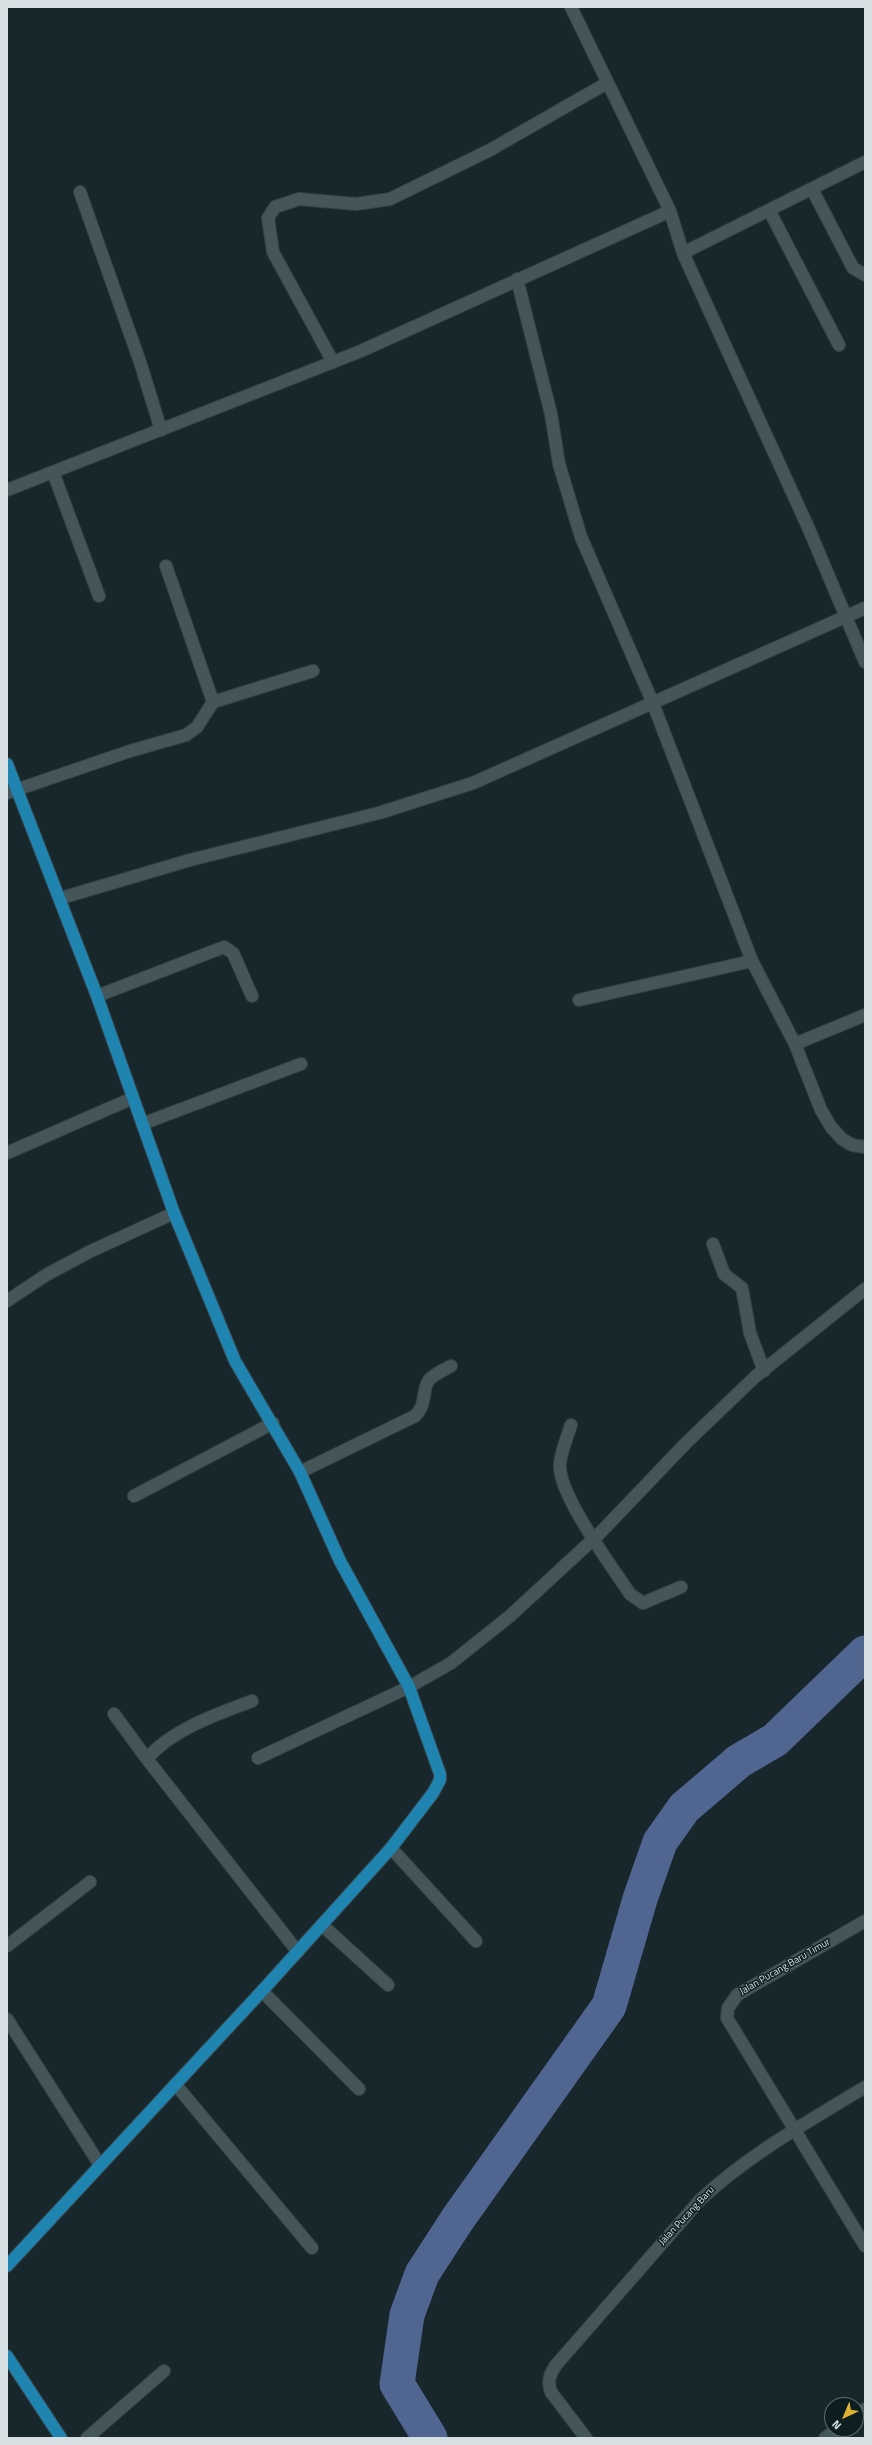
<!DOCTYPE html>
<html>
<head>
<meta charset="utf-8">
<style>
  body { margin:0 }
  #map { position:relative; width:872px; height:2445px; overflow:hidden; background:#17272b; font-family:"Titillium Web",sans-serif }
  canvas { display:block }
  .frame { position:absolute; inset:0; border:8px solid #d6e0e3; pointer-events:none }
  .north { position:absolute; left:824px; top:2397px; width:40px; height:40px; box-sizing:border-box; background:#0d1e21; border:1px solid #5d6c6f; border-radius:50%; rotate:224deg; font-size:11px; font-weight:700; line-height:16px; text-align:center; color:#d6e0e3 }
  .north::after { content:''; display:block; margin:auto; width:14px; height:18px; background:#deb133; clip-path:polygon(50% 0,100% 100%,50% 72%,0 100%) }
</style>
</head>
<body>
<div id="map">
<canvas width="872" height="2445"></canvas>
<div class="frame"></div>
<div class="north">N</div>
</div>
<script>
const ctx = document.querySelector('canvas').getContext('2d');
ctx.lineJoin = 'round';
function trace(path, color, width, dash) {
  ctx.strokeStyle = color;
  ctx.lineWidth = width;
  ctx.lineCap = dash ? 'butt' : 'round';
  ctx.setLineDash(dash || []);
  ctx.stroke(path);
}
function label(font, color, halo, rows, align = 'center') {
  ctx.font = font + ' "Titillium Web",sans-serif';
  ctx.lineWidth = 3;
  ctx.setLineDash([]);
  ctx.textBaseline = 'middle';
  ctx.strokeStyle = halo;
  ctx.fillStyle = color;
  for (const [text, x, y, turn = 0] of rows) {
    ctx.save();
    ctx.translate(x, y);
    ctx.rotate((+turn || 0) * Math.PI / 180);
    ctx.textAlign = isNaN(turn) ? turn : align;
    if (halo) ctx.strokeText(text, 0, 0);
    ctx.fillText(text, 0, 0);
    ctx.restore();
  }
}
trace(new Path2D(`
  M 430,2438 L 397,2384 L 407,2315 L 422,2274 L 457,2220 L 609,2006 L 640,1899 L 660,1842 L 684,1808 L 739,1761 L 775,1740 L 865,1653`), '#506691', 35);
const minor = new Path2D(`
  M 812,189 L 853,268 L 865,275
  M 80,192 L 140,362 L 161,430
  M 769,210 L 839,345
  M 670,211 L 683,253 L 808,527 L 865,662
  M 683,253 L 865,162
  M 517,279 L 551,414 L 559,464 L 581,537 L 652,701 L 752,961 L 795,1044 L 821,1110 L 831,1127 L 842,1139 L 852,1145 L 865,1147
  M 333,362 L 273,252 L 268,218 L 275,207 L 299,199 L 356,204 L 390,199 L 490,150 L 607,83
  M 53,472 L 99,596
  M 7,490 L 361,351 L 670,211 L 571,7
  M 166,566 L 213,702
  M 7,793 L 130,751 L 186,735 L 197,727 L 213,702 L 313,671
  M 61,898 L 190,860 L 379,813 L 473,783 L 865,608
  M 97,996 L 224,947 L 233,953 L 252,996
  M 579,1000 L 752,961
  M 795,1044 L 865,1015
  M 142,1124 L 301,1064
  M 7,1153 L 133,1098
  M 713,1244 L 724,1274 L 742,1288 L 750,1333 L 764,1371
  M 7,1301 L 46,1275 L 89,1252 L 174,1213
  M 571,1425 C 567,1438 561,1451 560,1464 C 557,1493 613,1568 630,1594 L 643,1603 L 681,1587
  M 300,1472 L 415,1416 C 428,1403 421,1391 429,1380 C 434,1374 444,1370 451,1366
  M 134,1496 L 273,1423
  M 252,1701 C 219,1713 169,1731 147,1759 L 298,1952
  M 114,1714 L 147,1759
  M 258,1758 L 409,1687 L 451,1663 L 510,1616 L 600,1533 L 687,1442 L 756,1376 L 865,1289
  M 391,1848 L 476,1941
  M 865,1921 L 737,1995 L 728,2008 L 727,2018 L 865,2246
  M 322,1925 L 388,1985
  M 7,1946 L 90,1882
  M 262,1991 L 359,2089
  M 7,2019 L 100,2165
  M 175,2084 L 312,2248
  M 856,2416 L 865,2409
  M 87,2438 L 164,2371
  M 586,2438 L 551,2392 C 547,2381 550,2374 556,2365 L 700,2200 C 749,2154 808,2122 865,2087
  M 825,2438 L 838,2429`);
const major = new Path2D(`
  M 7,764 L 97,996 L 174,1213 L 235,1361 L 300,1472 L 340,1561 L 409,1687 L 440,1774 L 440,1780 L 433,1793 L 391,1848 L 262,1991 L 7,2266
  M 7,2356 L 61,2438`);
trace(minor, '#354245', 14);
trace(major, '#354245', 14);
trace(minor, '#44565a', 12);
trace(major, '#2084b1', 12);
label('10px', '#d6e0e3', '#0d1e21', [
  ["Jalan Pucang Baru Timur",785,1967,-30],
  ["Jalan Pucang Baru",687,2216,-47]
]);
</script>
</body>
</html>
